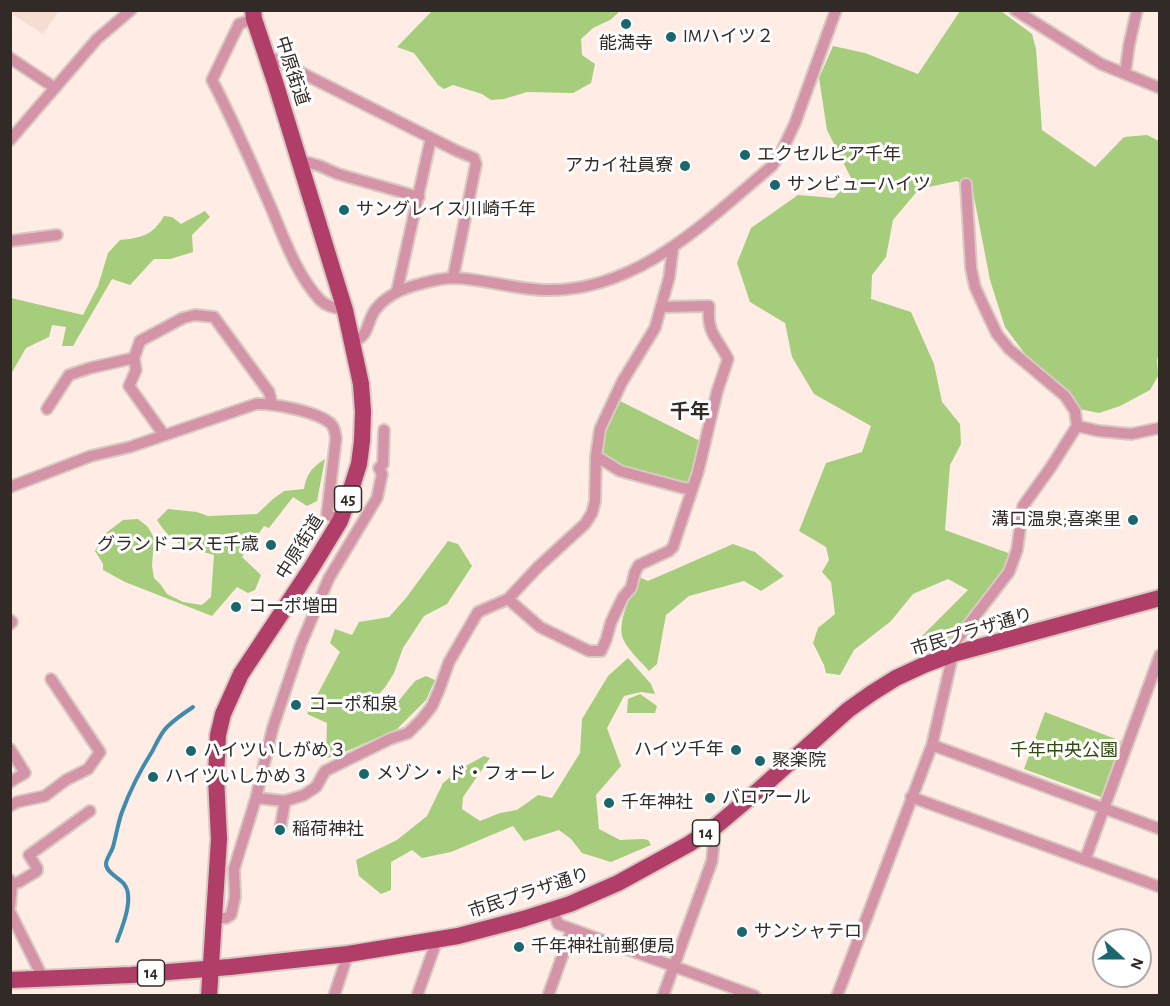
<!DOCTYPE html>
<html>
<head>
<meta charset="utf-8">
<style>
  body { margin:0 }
  #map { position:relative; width:1170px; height:1006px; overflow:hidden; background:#feece5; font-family:"Alegreya Sans",sans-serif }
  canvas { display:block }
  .frame { position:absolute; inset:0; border:12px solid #322a26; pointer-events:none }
  .north { position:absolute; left:1092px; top:928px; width:60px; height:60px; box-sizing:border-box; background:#fff; border:2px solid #adaaa8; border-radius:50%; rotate:111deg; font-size:16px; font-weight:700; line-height:24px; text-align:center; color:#322a26 }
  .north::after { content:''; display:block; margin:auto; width:21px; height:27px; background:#1a676e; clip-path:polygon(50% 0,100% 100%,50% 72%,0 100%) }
</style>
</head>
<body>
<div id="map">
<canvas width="1170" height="1006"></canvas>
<div class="frame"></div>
<div class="north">N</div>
</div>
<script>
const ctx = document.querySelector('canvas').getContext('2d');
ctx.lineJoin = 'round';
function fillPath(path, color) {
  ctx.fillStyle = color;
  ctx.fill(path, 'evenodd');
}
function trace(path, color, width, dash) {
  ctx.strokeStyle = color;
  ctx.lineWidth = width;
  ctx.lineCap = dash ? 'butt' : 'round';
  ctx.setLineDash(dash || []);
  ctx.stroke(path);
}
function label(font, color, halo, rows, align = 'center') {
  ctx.font = font + ' "Alegreya Sans","Noto Sans JP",sans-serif';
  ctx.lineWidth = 6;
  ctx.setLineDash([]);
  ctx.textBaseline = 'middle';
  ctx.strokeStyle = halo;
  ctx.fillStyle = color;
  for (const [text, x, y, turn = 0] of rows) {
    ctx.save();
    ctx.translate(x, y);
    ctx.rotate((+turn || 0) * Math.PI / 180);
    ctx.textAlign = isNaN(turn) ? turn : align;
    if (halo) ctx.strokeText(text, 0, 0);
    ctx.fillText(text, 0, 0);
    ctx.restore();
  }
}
fillPath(new Path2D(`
  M 14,10 L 59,10 L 59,11 L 43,34 L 12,14 Z`), '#f5ddd2');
fillPath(new Path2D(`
  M 432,11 L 432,10 L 618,11 L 618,13 L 610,20 L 593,28 L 581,39 L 582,55 L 595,64 L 591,83 L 573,93 L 527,92 L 504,99 L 491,100 L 482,94 L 453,85 L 444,89 L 438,85 L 414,53 L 397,47 Z
  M 960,11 L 1001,11 L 1032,34 L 1036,49 L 1042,130 L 1095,167 L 1124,137 L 1147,135 L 1159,141 L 1160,349 L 1157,360 L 1158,376 L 1150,390 L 1120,406 L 1099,413 L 1079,409 L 1063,386 L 1025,354 L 1005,327 L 990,280 L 973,192 L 957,181 L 919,189 L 893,220 L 886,257 L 872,275 L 871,299 L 911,312 L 934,364 L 942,402 L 960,424 L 961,444 L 950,465 L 945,530 L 1011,554 L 992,590 L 952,637 L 920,651 L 922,636 L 968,590 L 948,579 L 913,594 L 891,621 L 854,650 L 840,675 L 826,673 L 824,665 L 813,643 L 818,628 L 835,614 L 831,582 L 822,572 L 829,560 L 826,547 L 799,531 L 826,463 L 862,452 L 871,426 L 814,394 L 792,357 L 785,323 L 750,302 L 737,263 L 751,228 L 798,195 L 834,198 L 851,178 L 827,130 L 819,78 L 833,46 L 865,53 L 918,74 Z
  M 205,211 L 210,217 L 192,235 L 193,252 L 170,259 L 154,259 L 130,285 L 112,279 L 73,346 L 62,346 L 66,327 L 52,325 L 49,337 L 26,348 L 11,374 L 11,298 L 83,315 L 98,286 L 108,253 L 120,240 C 142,238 153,235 164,216 L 172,217 L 181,224 Z
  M 618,400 L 700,441 L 689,482 L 684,484 L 621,467 L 601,454 L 604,431 Z
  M 325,459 L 317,501 L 307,506 L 293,497 L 269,528 L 264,526 L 242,557 L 261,575 L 255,590 L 248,593 L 237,587 L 212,616 L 125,582 L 103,570 L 103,564 L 95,551 L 106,533 L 123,520 L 138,519 L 148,527 L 154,538 L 152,566 L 154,578 L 161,585 L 167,594 L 183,602 L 202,605 L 211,597 L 214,555 C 186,547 173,546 157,520 L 168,509 L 197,512 L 208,516 L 257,514 L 273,499 L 284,491 L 304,489 C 307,474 311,468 325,459 Z
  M 448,541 L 458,544 L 472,566 L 447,604 L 424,616 L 403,648 L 394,673 L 386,686 L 374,700 L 385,704 L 396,704 L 415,681 L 426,676 L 435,680 L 426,700 L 397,729 L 336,756 L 326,758 L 327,723 L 307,714 L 340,652 L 330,643 L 335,629 L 352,635 L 359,622 L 389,617 L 406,598 Z
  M 733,544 L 755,552 L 784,576 L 761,591 L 744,581 L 689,596 L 666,615 L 657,664 L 649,671 C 641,662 630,652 624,641 C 615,623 632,595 639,577 L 648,581 Z
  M 628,658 L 651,684 L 655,694 L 641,692 L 624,696 L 607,728 L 621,766 L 596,795 L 599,829 L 620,840 L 643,839 L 648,840 L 651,845 L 611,862 L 582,853 L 571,839 L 559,830 L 524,841 L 513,826 L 451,852 L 422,858 L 412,850 L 391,862 L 391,890 L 381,894 L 359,876 L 356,860 L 397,840 L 427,816 L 443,783 L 460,769 L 484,756 L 490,758 L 463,797 L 462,809 L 480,821 L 500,813 L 517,810 L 538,795 L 552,798 L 580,753 L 582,719 L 608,676 Z
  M 640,694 L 657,706 L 655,713 L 627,713 L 628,699 Z
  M 1045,712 L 1121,741 L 1101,797 L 1024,769 Z`), '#a5cd7c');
trace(new Path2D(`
  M 117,941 C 122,928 135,897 124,884 C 120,878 106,873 106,864 C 106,859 111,853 113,847 C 116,836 118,823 122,812 C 130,790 141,769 153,750 C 157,742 161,733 167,727 C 175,719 184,713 193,707`), '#418bac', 4);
const minor = new Path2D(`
  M 1015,10 L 1101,64 L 1160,88
  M 254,19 L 239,24 L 212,80 C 234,122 253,166 272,210 C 285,241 297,275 320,300 C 327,307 336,308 345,310
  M 266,55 L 457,151 L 474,158 L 476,164 L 453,278
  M 10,58 L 55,88
  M 1125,74 L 1129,45 L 1137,10
  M 10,140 L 97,39 L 131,10
  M 299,160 L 320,166 L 338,174 L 419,197
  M 10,241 L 57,235
  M 397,291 L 431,138
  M 353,342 C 370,335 366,323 375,310 C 385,297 399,290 413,286 C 426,282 440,278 454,278 C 484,279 514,289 544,290 C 637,293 706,221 772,166 L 781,153 L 795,123 L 836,10
  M 47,409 L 69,375 L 90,368 L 134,358
  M 1077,426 L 1099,431 L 1131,434 L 1160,428
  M 164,435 L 129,386 L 136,370 L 134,358 L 140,341 L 183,318 L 195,315 L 214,317 L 269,392 L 272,404
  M 596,456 L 620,471 L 683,488 L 692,489
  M 10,487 L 91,456 L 130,447 L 256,404 C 273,403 319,412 331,424 C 335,428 335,433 336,438 L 327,514 L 340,521
  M 508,599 L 540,627 L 589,651 L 601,651 L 606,640 L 611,622 L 623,597 L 631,588 L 635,572 L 639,565 L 669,551 L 673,547 L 698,472 L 717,392 L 728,359 C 716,336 707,334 709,306 L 662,307
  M 10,620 L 12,622 L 10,624
  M 932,745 L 1160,829
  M 10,749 L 25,773 L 10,782
  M 911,797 L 1160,887
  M 256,798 L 285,801 L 304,795 L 316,787 L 325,771 L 390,739 L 408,733 L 422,719 L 432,706 L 439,690 L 449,662 L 478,612 L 508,599 L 538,567 L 585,524 L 592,513 L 595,501 L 596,456 L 600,429 L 622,382 L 655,328 L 669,278 L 673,248
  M 10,806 L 17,802 L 45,796 L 66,780 L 88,769 L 100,752 L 51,679
  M 280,830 L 285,801
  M 1085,860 L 1160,655
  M 10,880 L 12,884 L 10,906
  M 12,884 L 19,882 L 37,871 L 37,868 L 29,855 L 90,811
  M 553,910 L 558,924 L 755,996
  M 10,912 L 43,978
  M 215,918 L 226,918 L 231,915 L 235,897 L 234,869 L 256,798 L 273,727 L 301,644 L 329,578 L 377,498 L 382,474 L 379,468 L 383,464 L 384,430
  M 334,996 L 348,954
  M 417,996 L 437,940
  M 548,996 L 572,929
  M 663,996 L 712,861 L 715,827
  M 837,996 L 932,745 L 956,641 L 1009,572 L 1017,550 L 1023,506 L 1051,467 L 1077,426 L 1075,411 L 1065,396 L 1009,349 L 997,334 L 986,311 L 975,287 L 971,268 L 966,184`);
const primary = new Path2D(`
  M 10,980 L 131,975 L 230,967 L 348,954 L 458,936 L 523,919 L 570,904 L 618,883 L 689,844 L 715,827 L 760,789 L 848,710 L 872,693 L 896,678 L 924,665 L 953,654 L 1160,598
  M 209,996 L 219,839 L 216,777 L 218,735 L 223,714 L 241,674 L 312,567 L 340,521 L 347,502 L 359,464 L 362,441 L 363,412 L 361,384 L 345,310 L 276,85 L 254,19 L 253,10`);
trace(minor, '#d9c9c3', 14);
trace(primary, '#d9c9c3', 20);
trace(minor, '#d493a6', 10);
trace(primary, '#b03e69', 16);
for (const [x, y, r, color] of [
  [626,24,6,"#1a676e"],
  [671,37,6,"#1a676e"],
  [745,155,6,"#1a676e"],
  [685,166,6,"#1a676e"],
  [775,185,6,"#1a676e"],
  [344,210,6,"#1a676e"],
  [1133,520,6,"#1a676e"],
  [271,545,6,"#1a676e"],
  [236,607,6,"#1a676e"],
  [296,705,6,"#1a676e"],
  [736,750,6,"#1a676e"],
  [191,751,6,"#1a676e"],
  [760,761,6,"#1a676e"],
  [364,774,6,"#1a676e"],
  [153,777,6,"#1a676e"],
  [710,798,6,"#1a676e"],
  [609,803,6,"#1a676e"],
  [280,830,6,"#1a676e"],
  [742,932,6,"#1a676e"],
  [519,947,6,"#1a676e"]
]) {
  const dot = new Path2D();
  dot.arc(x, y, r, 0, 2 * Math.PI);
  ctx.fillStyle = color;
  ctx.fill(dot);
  trace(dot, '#fff', 2);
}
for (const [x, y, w] of [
  [348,499,27],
  [706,833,27],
  [151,973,27]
]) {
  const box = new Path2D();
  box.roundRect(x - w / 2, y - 13, w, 26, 4.5);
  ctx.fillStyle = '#fff';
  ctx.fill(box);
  trace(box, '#322a26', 1.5);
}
label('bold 16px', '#322a26', null, [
  ["45",348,499],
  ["14",706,833],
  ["14",151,973]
]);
label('18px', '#322a26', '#fff', [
  ["IMハイツ２",683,37],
  ["能満寺",626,44,"center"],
  ["エクセルピア千年",757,155],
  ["アカイ社員寮",673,166,"right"],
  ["サンビューハイツ",787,185],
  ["サングレイス川崎千年",356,210],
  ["溝口温泉;喜楽里",1121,520,"right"],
  ["グランドコスモ千歳",259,545,"right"],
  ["コーポ増田",248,607],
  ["コーポ和泉",308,705],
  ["ハイツ千年",724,750,"right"],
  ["ハイツいしがめ３",203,751],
  ["聚楽院",772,761],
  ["メゾン・ド・フォーレ",376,774],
  ["ハイツいしかめ３",165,777],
  ["バロアール",722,798],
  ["千年神社",621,803],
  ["稲荷神社",292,830],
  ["サンシャテロ",754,932],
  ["千年神社前郵便局",531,947]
], 'left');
label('18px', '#322a26', '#fff', [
  ["中原街道",292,71,72],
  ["中原街道",300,547,-58],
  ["市民プラザ通り",972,632,-17],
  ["市民プラザ通り",529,893,-18]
]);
label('18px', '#314a0d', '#fff', [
  ["千年中央公園",1064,751]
]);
label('bold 20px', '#322a26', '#fff', [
  ["千年",690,412]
]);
</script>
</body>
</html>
